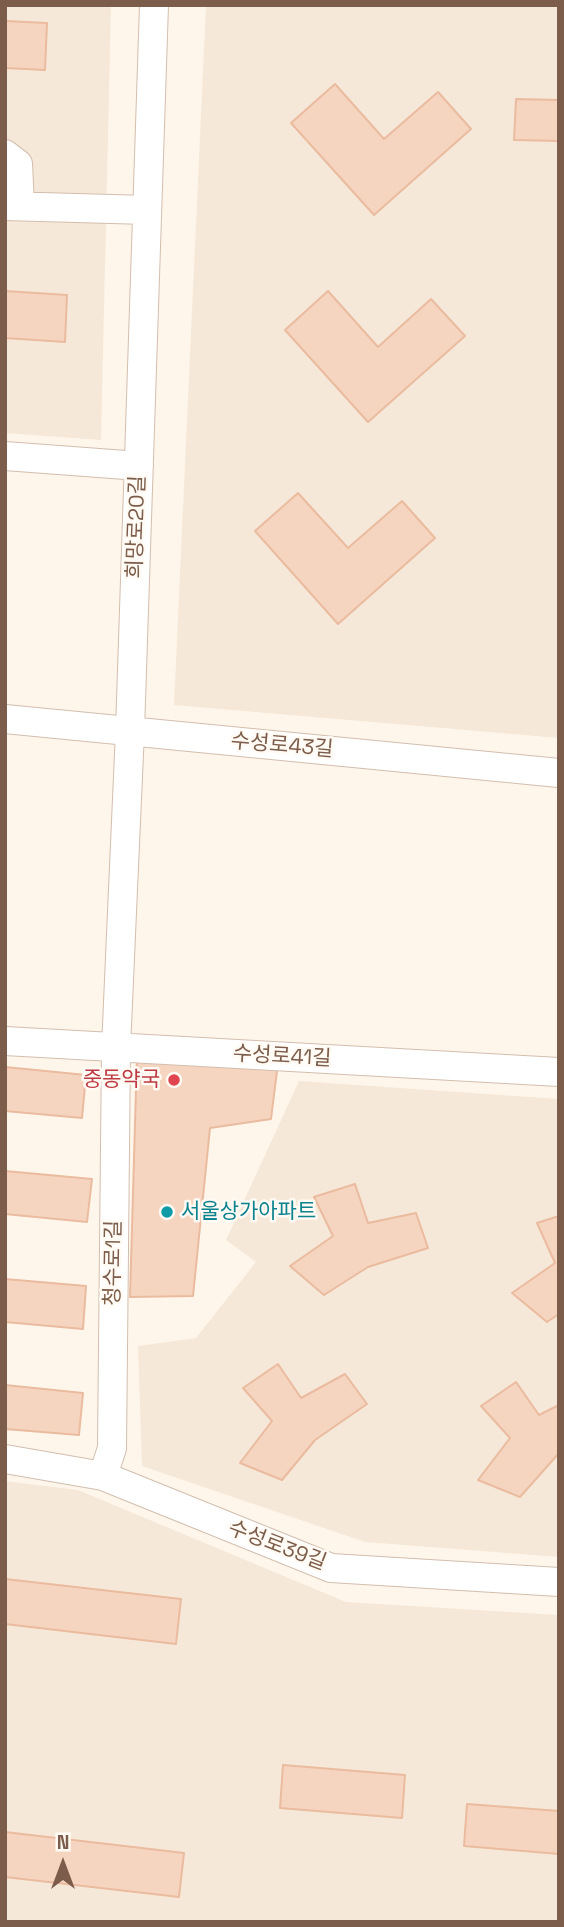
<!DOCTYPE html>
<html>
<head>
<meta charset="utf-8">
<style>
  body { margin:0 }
  #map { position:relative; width:564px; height:1927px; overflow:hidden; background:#fef6eb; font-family:"Space Grotesk",sans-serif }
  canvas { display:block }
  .frame { position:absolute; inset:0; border:7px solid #7c5c4a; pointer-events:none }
  .north { position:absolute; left:28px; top:1829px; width:70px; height:70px; -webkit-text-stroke:5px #fffaf3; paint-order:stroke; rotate:0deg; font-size:19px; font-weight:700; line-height:28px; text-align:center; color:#7c5c4a }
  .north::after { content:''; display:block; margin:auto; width:24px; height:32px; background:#7c5c4a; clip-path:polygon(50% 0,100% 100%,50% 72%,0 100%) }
</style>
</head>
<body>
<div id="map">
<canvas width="564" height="1927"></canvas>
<div class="frame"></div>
<div class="north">N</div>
</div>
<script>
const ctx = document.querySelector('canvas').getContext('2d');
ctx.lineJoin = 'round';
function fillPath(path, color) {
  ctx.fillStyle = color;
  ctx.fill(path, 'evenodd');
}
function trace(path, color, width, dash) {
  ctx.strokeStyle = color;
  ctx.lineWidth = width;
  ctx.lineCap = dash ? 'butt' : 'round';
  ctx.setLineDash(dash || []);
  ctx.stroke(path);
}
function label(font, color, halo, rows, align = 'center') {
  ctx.font = font + ' "Space Grotesk","Noto Sans KR",sans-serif';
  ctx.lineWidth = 5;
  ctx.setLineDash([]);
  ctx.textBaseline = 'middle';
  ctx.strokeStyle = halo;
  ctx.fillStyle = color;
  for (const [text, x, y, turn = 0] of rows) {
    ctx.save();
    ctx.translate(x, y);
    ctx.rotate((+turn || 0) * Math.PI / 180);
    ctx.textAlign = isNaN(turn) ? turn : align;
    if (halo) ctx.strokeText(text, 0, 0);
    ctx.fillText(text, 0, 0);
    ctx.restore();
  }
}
fillPath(new Path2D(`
  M 5,5 L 111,5 L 101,440 L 5,433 Z
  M 206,5 L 559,5 L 559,738 L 174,705 Z
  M 299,1081 L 559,1099 L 559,1557 L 365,1542 L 142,1466 L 138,1346 L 196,1338 L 256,1262 L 226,1240 Z
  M 5,1481 L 78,1490 L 346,1602 L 559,1615 L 559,1922 L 5,1922 Z`), '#f6e8d8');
const building = new Path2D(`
  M 5,21 L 47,23 L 45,70 L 5,68 Z
  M 335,84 L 384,139 L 438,92 L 471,129 L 374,215 L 291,123 Z
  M 516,99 L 559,100 L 559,141 L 514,140 Z
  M 5,291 L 67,295 L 65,342 L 5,338 Z
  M 328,291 L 378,347 L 431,299 L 465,336 L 368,422 L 285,330 Z
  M 298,493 L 348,548 L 402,501 L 435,538 L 338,624 L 255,531 Z
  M 137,1055 L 278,1063 L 271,1119 L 210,1128 L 193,1296 L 130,1297 Z
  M 5,1067 L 86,1075 L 82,1118 L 5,1111 Z
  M 5,1171 L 92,1179 L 87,1222 L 5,1214 Z
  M 355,1184 L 368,1223 L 416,1213 L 428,1248 L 368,1267 L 324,1295 L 290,1266 L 333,1236 L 314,1197 Z
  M 559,1216 L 559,1314 L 547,1322 L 512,1293 L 555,1263 L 537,1223 Z
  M 5,1279 L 86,1286 L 83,1329 L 5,1322 Z
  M 278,1364 L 301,1398 L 345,1374 L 367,1404 L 315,1440 L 282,1480 L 240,1463 L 272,1421 L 243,1388 Z
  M 516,1382 L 539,1415 L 559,1405 L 559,1453 L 520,1497 L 478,1480 L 510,1438 L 481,1406 Z
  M 5,1385 L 83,1393 L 79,1435 L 5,1429 Z
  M 5,1579 L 181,1599 L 176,1644 L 5,1624 Z
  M 283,1765 L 405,1775 L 402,1818 L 280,1808 Z
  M 467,1804 L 559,1811 L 559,1854 L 464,1846 Z
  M 5,1832 L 184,1853 L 179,1897 L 5,1877 Z`);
fillPath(building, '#f6d5c0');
trace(building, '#eabb9f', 2);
const minor = new Path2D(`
  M 5,154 L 18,164 L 20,206
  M 5,206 L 147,210
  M 5,456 L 139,466
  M 5,719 L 559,773
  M 5,1041 L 559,1072
  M 5,1459 L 103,1476 L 331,1568 L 559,1582
  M 103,1476 L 112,1448 L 116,1048 L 130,731 L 154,5`);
trace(minor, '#d3beae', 30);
trace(minor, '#fff', 28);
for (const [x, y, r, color] of [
  [174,1080,7,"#e0444e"],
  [167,1212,7,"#0f9aa8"]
]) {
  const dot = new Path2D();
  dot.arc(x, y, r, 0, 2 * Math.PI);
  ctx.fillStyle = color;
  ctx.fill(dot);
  trace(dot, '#fffaf3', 2.5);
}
label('21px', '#7c5c4a', '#fffaf3', [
  ["희망로20길",137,527,-88],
  ["수성로43길",282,746,5],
  ["수성로41길",282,1057,3],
  ["청수로1길",114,1263,-89],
  ["수성로39길",277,1546,21]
]);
label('21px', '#be3a42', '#fffaf3', [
  ["중동약국",160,1080]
], 'right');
label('21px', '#0d838f', '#fffaf3', [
  ["서울상가아파트",181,1212]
], 'left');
</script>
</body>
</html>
